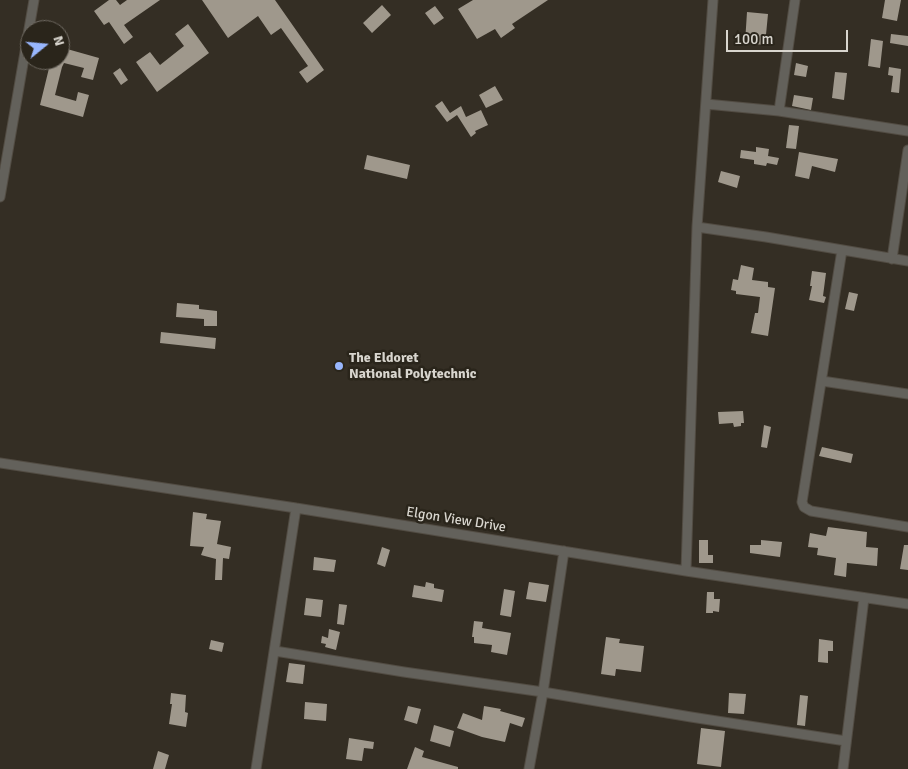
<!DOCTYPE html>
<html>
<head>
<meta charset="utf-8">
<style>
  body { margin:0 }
  #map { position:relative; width:908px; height:769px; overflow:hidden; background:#342e24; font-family:Signika,sans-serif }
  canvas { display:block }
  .north { position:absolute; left:20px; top:20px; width:50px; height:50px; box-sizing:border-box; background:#2a251b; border:1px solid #706b63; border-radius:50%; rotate:73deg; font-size:14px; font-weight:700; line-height:20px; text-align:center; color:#d8d5ce }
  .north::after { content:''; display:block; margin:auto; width:18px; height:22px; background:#98b6fd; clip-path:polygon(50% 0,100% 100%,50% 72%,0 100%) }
  .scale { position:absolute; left:726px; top:30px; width:122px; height:22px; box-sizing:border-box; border:2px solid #d8d5ce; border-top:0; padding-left:6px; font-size:15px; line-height:18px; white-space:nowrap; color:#d8d5ce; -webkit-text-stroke:4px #2a251b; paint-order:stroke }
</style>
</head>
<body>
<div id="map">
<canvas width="908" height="769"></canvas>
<div class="north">N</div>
<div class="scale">100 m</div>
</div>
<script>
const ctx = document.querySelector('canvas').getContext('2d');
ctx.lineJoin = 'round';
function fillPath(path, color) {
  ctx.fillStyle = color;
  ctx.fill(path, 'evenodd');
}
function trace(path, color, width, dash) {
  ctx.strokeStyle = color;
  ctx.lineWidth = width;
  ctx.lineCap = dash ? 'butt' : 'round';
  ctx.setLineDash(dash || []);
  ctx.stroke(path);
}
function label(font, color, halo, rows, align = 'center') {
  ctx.font = font + ' Signika,sans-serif';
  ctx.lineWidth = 5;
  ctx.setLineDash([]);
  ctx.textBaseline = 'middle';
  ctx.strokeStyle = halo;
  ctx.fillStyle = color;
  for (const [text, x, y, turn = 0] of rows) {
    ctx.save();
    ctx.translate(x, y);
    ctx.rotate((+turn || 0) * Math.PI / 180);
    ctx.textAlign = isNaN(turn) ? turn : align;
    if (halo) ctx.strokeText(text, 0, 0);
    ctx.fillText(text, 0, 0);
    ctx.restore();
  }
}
fillPath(new Path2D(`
  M 109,0 L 116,0 L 120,5 L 127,0 L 160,0 L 124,25 L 133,37 L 124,44 L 109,22 L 104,25 L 94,11 Z
  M 202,0 L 275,0 L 324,70 L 307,83 L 299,72 L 308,66 L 281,28 L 271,35 L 258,16 L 228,38 Z
  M 473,0 L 548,0 L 512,24 L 515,28 L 501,38 L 495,29 L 477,39 L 458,9 Z
  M 885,0 L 901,0 L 897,21 L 882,18 Z
  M 382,5 L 391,15 L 372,33 L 363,23 Z
  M 435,6 L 444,18 L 434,25 L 425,13 Z
  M 747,12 L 768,14 L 765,45 L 745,43 Z
  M 188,24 L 209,53 L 157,92 L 136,62 L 150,52 L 160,65 L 184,46 L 175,34 Z
  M 891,34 L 908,36 L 908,46 L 890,43 Z
  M 871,39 L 883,41 L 880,68 L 868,66 Z
  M 60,47 L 99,58 L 93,80 L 81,77 L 84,68 L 64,63 L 62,67 L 55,95 L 76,101 L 78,92 L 89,95 L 83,117 L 40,105 L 51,60 L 60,60 Z
  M 796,63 L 808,66 L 806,77 L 794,75 Z
  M 889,67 L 901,69 L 899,93 L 891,92 L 893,76 L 888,75 Z
  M 120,68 L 128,80 L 121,85 L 113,73 Z
  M 835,72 L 847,73 L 844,100 L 832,98 Z
  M 495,86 L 503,100 L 486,108 L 479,95 Z
  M 794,95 L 813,98 L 811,110 L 792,106 Z
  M 442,101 L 450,113 L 461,106 L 466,117 L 481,110 L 488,125 L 475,131 L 476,133 L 471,137 L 457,115 L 447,122 L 435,106 Z
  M 789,125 L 799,126 L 796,149 L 786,148 Z
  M 756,147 L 769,149 L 768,156 L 779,158 L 777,165 L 767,163 L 766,166 L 754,164 L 754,160 L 740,158 L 741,150 L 756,152 Z
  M 799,152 L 838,159 L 835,172 L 812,166 L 809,179 L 795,176 Z
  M 367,155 L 410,165 L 407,179 L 364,169 Z
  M 721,171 L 740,176 L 737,188 L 718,182 Z
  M 741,265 L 754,268 L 752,280 L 768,282 L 768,287 L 775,288 L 768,336 L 751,333 L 755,313 L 758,313 L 760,297 L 736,294 L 736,291 L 731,290 L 733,279 L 738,280 Z
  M 812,271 L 826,273 L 823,296 L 826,297 L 824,303 L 809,300 L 812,286 L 810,286 Z
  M 849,292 L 858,294 L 854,311 L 845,309 Z
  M 177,303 L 199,305 L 199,309 L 217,311 L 217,326 L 204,326 L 204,319 L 176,317 Z
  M 161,332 L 216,338 L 215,349 L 160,343 Z
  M 743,411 L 744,423 L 741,423 L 741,426 L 734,427 L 733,423 L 719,424 L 718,412 Z
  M 764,425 L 771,427 L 767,448 L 761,447 Z
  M 822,447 L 853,454 L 851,463 L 819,456 Z
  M 193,512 L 207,514 L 206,519 L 221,521 L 217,544 L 231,547 L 229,559 L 223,558 L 222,580 L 215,580 L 216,559 L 201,555 L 204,547 L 190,546 Z
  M 828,527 L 867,532 L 866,547 L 878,548 L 877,566 L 847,563 L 846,577 L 834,575 L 836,558 L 817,555 L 818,548 L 808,547 L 810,533 L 826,536 Z
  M 699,540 L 708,540 L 708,555 L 713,555 L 713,563 L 699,563 Z
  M 761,540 L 782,542 L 780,557 L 750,553 L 750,545 L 761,545 Z
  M 904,545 L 908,545 L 908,570 L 900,569 Z
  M 382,547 L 390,550 L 385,567 L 377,564 Z
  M 314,557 L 336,560 L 334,572 L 313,570 Z
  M 426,582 L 434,584 L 434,588 L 444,590 L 442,602 L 412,597 L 414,585 L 425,587 Z
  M 529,582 L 549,585 L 546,602 L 526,599 Z
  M 504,589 L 515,591 L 511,617 L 500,615 Z
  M 707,592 L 714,592 L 714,599 L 720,599 L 719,612 L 713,611 L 713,613 L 706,613 Z
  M 306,598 L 323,600 L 321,617 L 304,615 Z
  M 339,604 L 347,605 L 344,625 L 337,624 Z
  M 474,621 L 483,622 L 482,628 L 511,633 L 507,655 L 491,652 L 492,645 L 474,643 L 474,637 L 472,637 Z
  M 329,629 L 340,632 L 336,650 L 325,647 L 326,644 L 321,643 L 322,636 L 328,638 Z
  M 606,637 L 620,639 L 619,643 L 644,646 L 641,672 L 616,669 L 615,676 L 601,674 Z
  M 819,639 L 833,641 L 833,651 L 828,651 L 828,663 L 818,662 Z
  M 211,640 L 224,643 L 222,652 L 209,649 Z
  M 289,663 L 305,665 L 303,684 L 286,682 Z
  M 171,693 L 186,695 L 185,712 L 188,713 L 186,727 L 169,724 L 172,704 L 170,704 Z
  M 729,693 L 746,694 L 744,714 L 728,713 Z
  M 800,695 L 808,696 L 805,726 L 797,725 Z
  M 305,702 L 327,704 L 326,721 L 304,719 Z
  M 408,706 L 421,709 L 417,724 L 404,720 Z
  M 484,706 L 501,709 L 500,711 L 525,718 L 522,727 L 510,723 L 505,742 L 482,737 L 457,728 L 463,713 L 482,720 Z
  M 434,725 L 454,731 L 450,747 L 430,741 Z
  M 701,728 L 725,731 L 721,767 L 697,764 Z
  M 349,738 L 374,742 L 373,749 L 364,748 L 362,761 L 346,759 Z
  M 415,747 L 424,751 L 422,757 L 458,767 L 458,769 L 407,769 Z
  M 158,751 L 169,755 L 165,769 L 153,769 Z`), '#9f988c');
const minor = new Path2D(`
  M 706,104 L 779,111 L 908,131
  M 779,111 L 795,0
  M 0,197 L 34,0
  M 697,227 L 766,237 L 908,261
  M 842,250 L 802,502 L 804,507 L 811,511 L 908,527
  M 892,259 L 908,150
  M 822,381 L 908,394
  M 0,463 L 296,508 L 686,571 L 908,604
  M 686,571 L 697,227 L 713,0
  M 275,651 L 404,672 L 543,692 L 691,717 L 846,741
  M 256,769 L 296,508
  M 529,769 L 543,692 L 564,551
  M 843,769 L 864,598`);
trace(minor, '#524c43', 11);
trace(minor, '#63615b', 9);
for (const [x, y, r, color] of [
  [339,366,5,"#98b6fd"]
]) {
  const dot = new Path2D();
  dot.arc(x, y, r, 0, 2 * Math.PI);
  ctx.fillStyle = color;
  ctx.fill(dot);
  trace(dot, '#2a251b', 2);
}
label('bold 14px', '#d8d5ce', '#2a251b', [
  ["The Eldoret",349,358],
  ["National Polytechnic",349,374]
], 'left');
label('14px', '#d8d5ce', '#2a251b', [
  ["Elgon View Drive",456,520,9]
]);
</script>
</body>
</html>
